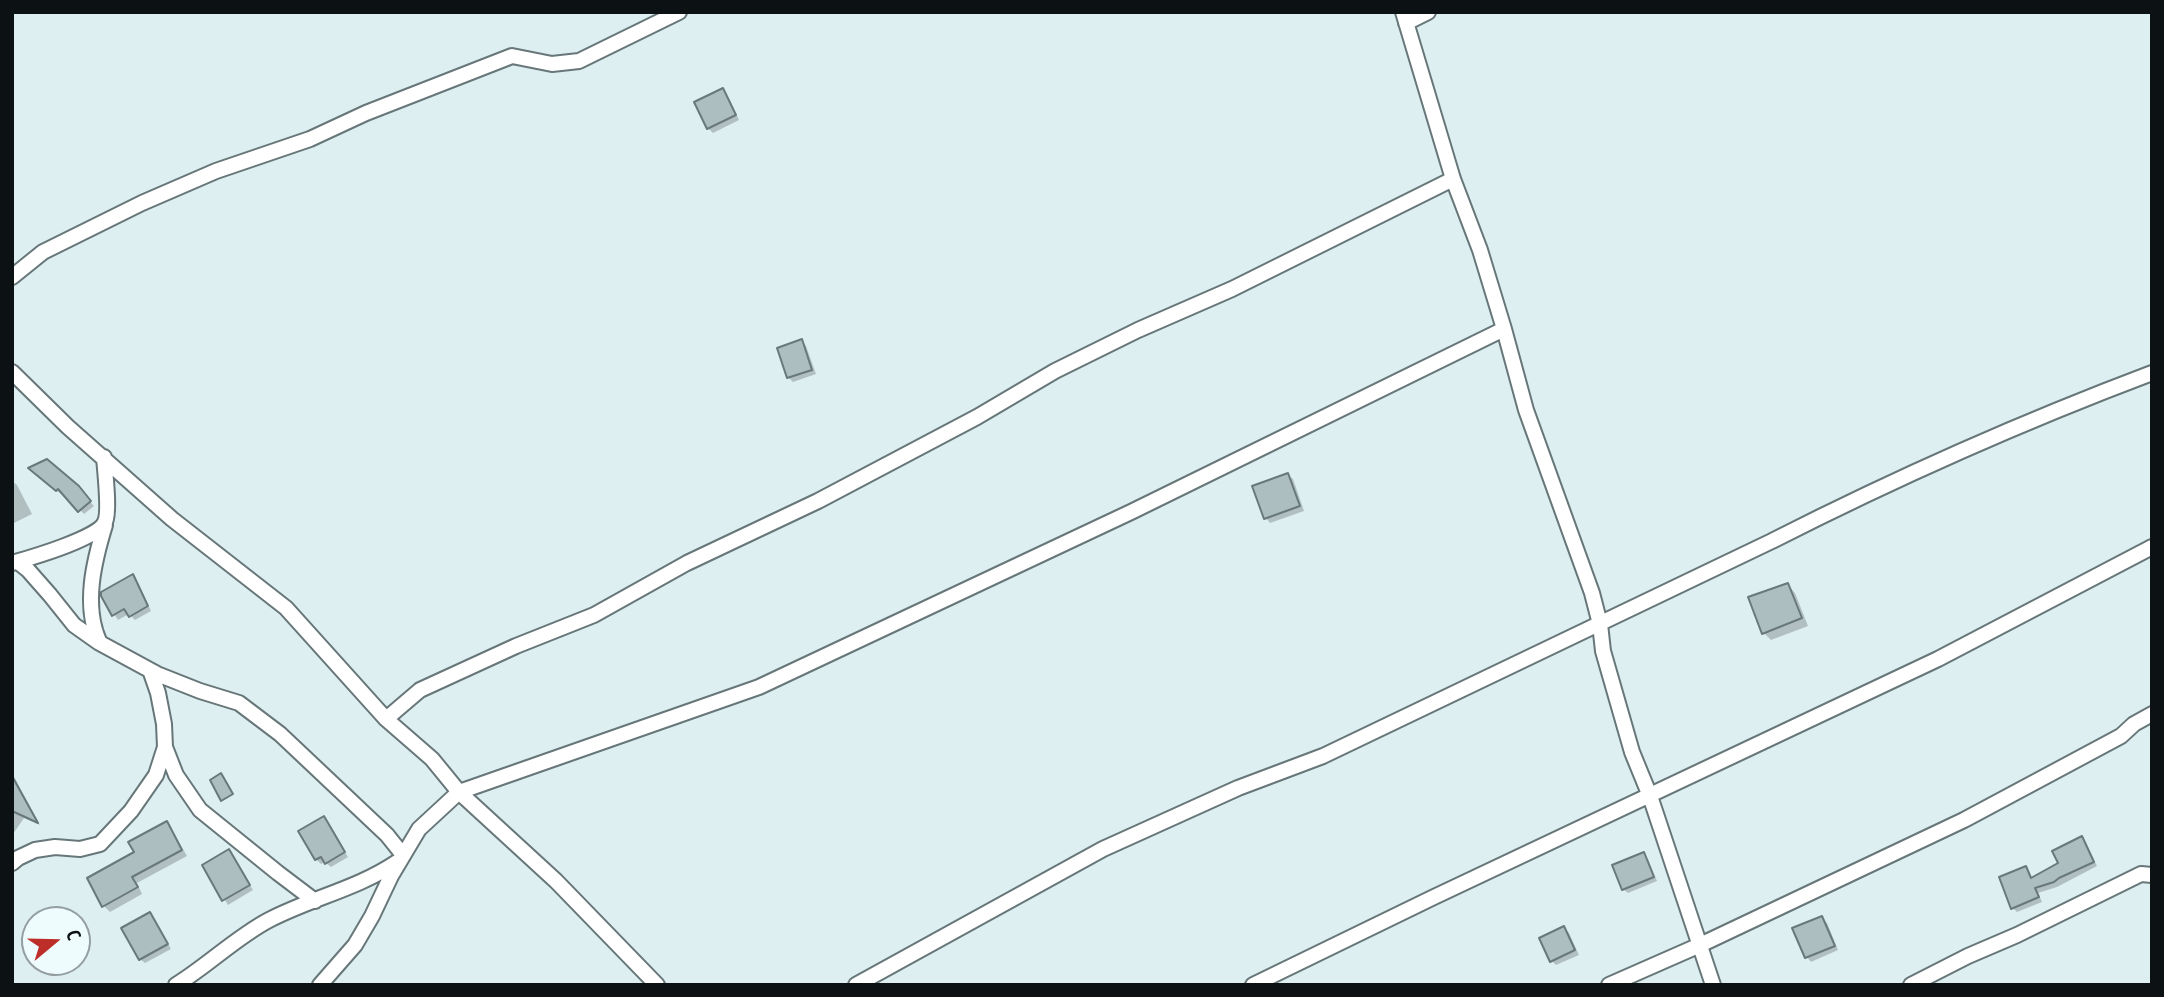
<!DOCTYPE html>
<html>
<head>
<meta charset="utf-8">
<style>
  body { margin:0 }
  #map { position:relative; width:2164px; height:997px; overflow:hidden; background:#deeff2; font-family:"PT Sans Narrow",sans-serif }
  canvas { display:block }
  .frame { position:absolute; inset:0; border:14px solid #0c1213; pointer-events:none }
  .north { position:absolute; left:21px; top:906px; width:70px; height:70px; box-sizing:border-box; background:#eefcfe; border:2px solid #949ea0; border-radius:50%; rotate:71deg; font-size:19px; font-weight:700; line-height:28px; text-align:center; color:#0c1213 }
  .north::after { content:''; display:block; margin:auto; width:24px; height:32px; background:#bd2e28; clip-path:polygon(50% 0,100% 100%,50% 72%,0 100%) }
</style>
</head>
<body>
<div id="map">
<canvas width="2164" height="997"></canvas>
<div class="frame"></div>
<div class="north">С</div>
</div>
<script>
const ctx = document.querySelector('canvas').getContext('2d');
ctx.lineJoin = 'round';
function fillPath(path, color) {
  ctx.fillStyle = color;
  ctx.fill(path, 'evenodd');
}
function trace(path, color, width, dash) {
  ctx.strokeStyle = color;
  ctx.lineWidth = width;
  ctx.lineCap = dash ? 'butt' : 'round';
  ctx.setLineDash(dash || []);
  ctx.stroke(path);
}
fillPath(new Path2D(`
  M 722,91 L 727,95 L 739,120 L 713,133 L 708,128 Z
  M 802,341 L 806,346 L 816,374 L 793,382 L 788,377 Z
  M 31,468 L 82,493 L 94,506 L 84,514 L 63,492 L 61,494 Z
  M 1288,475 L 1293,479 L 1304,511 L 1270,523 L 1266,518 Z
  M 12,481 L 17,485 L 32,514 L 12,524 Z
  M 132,576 L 137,581 L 151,611 L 135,620 L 129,614 L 118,620 L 102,596 Z
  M 1788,585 L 1795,593 L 1808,626 L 1771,640 L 1764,633 Z
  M 12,773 L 40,825 L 24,818 L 13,834 Z
  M 324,818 L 348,857 L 331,867 L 325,862 L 321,864 L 316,859 L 301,832 Z
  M 166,824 L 172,830 L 187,856 L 137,883 L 142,894 L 110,912 L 104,906 L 136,853 Z
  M 2082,839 L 2086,843 L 2097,866 L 2057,887 L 2038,893 L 2042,902 L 2017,912 L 2013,908 L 2025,868 L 2033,879 L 2060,864 Z
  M 229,851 L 253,890 L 228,905 L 204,865 Z
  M 1643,854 L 1648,859 L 1657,881 L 1628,893 L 1623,889 Z
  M 150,914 L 154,919 L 171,949 L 145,963 L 140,959 Z
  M 1822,918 L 1827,923 L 1838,950 L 1811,962 L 1807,957 Z
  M 1564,928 L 1569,933 L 1579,955 L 1556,965 L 1552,961 Z`), '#0003');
const building = new Path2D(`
  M 723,88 L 736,115 L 707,129 L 694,102 Z
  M 802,339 L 812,370 L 787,378 L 777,348 Z
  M 47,459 L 79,486 L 91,501 L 78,512 L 58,489 L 56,491 L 28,468 Z
  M 1288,473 L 1300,506 L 1264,519 L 1252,486 Z
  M 133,574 L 148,606 L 129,617 L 124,609 L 112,616 L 101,596 L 101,592 Z
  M 1788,583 L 1802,618 L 1762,634 L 1748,597 Z
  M 221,773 L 233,794 L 221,801 L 210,780 Z
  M 12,776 L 38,823 L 12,811 Z
  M 324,816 L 345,852 L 325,864 L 321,857 L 315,860 L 298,831 Z
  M 167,821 L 182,850 L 132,877 L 138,887 L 102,907 L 87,878 L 134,852 L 128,842 Z
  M 2082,836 L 2094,862 L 2059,878 L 2054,882 L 2035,888 L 2039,897 L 2011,909 L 1999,877 L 2026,866 L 2031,878 L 2058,863 L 2052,851 Z
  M 229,849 L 250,885 L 222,901 L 202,865 Z
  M 1644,852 L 1654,877 L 1622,890 L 1612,865 Z
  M 150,912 L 168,944 L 139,960 L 121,928 Z
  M 1822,916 L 1835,946 L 1805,958 L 1792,928 Z
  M 1564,926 L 1575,950 L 1550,962 L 1539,938 Z`);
fillPath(building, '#adbec0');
trace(building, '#69787b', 2);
const street = new Path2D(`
  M 1403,12 L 1453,179 L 1480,250 L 1504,329 L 1526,410 L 1592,593 L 1600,624 L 1603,651 L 1632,752 L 1650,796 L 1713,985
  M 1406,23 L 1428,12
  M 12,277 L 43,252 L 142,203 L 216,171 L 310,139 L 366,113 L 512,56 L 552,64 L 579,61 L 679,12
  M 12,372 L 68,427 L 172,519 L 286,608 L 386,719 L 432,759 L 459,792 L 556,881 L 657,985
  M 18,562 L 28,570 L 50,595 L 74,625 L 98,642 L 157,674 L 200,691 L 239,703 L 280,734 L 387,835 L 403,855
  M 12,563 C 30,558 99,538 105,522 C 110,512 105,471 104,457
  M 99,641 C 83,605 94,561 105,525
  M 150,670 L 158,693 L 164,724 L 165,747 L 176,775 L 200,810 L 278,873 L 315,901
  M 386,719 L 420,690 L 516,646 L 594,615 L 687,563 L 818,501 L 977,417 L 1055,371 L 1138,330 L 1232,289 L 1453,179
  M 12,863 L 18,858 L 35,850 L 55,847 L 80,849 L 100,844 L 131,811 L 156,775 L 165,747
  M 176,985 C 207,966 238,936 269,920 C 311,898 357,889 397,862
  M 320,985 L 355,945 L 372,916 L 391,876 L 419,829 L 459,792 L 759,687 L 1131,512 L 1504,329
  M 856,985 L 1103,849 L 1238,788 L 1323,756 L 1772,541 C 1896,478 2022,422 2152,373
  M 1253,985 L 1434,897 L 1938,659 L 2152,547
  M 1609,985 L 1700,945 L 1964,820 L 2121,736 L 2134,724 L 2152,714
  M 1911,985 L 1968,956 L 2017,935 L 2141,874 L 2152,875`);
trace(street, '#677779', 18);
trace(street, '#fff', 14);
</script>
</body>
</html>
